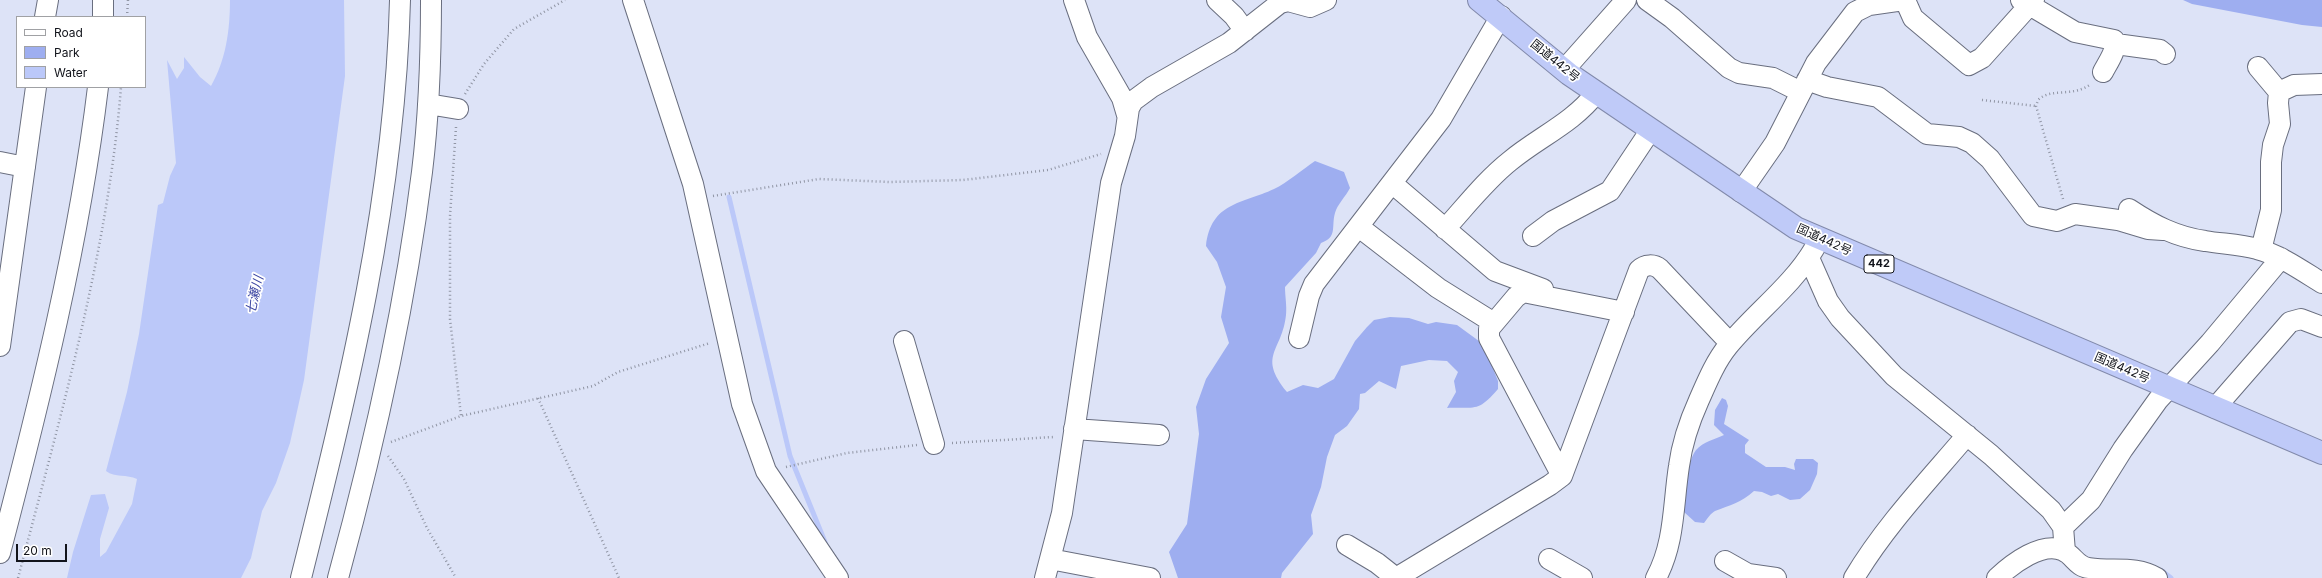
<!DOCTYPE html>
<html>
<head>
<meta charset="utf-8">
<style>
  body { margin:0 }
  #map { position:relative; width:2322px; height:578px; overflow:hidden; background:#dde3f7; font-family:Inter,sans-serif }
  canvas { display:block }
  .legend { position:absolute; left:16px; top:16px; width:130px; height:72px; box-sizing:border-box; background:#fff; border:1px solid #a0a1a4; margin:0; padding:5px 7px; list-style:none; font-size:12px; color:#12141b }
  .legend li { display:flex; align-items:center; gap:8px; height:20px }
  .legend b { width:20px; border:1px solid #a0a1a4 }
  .scale { position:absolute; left:16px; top:544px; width:51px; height:18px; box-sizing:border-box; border:2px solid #12141b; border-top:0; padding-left:5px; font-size:12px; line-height:14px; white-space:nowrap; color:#12141b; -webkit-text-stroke:3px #fff; paint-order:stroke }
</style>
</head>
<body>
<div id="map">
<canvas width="2322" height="578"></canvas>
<ul class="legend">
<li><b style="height:5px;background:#fff"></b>Road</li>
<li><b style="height:11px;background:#9eaef0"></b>Park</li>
<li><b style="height:11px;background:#bbc8f9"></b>Water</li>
</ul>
<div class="scale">20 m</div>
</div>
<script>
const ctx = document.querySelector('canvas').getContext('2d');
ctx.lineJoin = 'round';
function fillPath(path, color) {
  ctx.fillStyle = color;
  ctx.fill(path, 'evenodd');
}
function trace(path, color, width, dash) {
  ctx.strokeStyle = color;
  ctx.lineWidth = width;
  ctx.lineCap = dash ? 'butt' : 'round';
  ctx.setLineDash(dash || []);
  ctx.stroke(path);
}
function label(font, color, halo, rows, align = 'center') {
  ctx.font = font + ' Inter,"Noto Sans JP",sans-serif';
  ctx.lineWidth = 3.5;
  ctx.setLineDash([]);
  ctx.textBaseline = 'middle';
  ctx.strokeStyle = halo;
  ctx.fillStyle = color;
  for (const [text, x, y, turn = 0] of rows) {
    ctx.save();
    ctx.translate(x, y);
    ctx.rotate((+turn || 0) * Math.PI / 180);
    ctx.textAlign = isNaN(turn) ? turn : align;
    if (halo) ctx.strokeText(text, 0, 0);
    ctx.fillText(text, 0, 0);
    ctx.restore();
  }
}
fillPath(new Path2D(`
  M 2183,0 L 2322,0 L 2322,27 L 2302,25 L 2192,4 Z
  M 1315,161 L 1344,172 L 1350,188 C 1346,196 1337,205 1335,213 C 1331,227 1338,237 1321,243 L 1316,253 L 1285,287 C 1285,296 1287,306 1286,315 C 1282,352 1257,355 1287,392 L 1303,385 L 1318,388 L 1334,379 L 1355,341 L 1367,327 L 1374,320 L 1390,317 L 1409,318 L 1428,324 L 1436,322 L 1457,325 L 1483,344 L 1498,381 L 1498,389 C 1478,412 1477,407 1447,408 L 1456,392 L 1454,381 L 1458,372 L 1447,361 L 1429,360 L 1401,366 L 1396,389 L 1379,381 L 1365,393 L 1360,394 L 1359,409 L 1347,426 L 1335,435 L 1327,457 L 1321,487 L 1311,515 L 1313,534 L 1282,573 L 1281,578 L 1178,578 L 1169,552 L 1187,524 L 1199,434 L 1196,407 L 1206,379 L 1229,343 L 1221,317 L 1226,287 L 1217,262 L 1206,246 C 1211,202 1242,204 1274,189 C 1287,183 1303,169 1315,161 Z
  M 1722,398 L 1726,400 L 1728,406 L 1724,424 L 1749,440 L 1745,445 L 1745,453 L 1766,467 L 1785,467 L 1795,470 L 1794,464 L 1796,459 L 1813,459 L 1818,463 L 1817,474 L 1810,490 L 1800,499 L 1790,500 L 1778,494 L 1771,496 L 1762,492 L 1754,491 C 1741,503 1730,505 1715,511 C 1711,513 1707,519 1704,523 L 1695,522 L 1684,512 C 1685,496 1686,463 1696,450 C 1703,442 1715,439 1724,435 L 1714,425 L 1715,410 Z`), '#9eaef0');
fillPath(new Path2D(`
  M 230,0 L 344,0 L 345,76 L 304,380 L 290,443 L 276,483 L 262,511 L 251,558 L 241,578 L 67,578 L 73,552 L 91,495 L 105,494 L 109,508 L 100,539 L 100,557 L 106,552 L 132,504 L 137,479 C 127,474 115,478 106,471 L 127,392 L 139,334 L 158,205 L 163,203 L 170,176 L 176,163 L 167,60 L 177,79 L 184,68 L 184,57 L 200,77 L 211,86 C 226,60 230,30 230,0 Z`), '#bbc8f9');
trace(new Path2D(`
  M 729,197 L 790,456 L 825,542
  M 2162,571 L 2171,578`), '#bbc8f9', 5);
const minor = new Path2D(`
  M 633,0 L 693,184 L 742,404 L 766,471 L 838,578
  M 1074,0 L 1087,37 L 1122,98 L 1127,115
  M 1217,0 L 1234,16 L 1245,31
  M 1647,0 L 1672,18 L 1729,68 L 1739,73 L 1773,78 L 1801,92
  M 1905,0 L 1913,18 L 1969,65 L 1982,58 L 2034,0
  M 2021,0 L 2075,32 L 2114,40 C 2118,49 2107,64 2103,72
  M 45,17 L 48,0
  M 103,17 L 103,0
  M 2116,44 L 2160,50 L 2165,54
  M 2258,67 L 2279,92
  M 1564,70 L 1626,0
  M 1807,80 L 1827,87 L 1878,97 L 1927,134 L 1959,137 L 1972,143 L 1990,159 L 2033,216 L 2057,221 L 2075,214 L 2118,220 L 2148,229 L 2163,230
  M 428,104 L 458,109
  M 0,162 L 25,167
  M 1393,184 L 1495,271 L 1543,289
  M 1741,192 L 1775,143 L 1816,63 L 1855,12 L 1869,5 L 1904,0
  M 2129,209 C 2153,225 2176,237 2205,241 C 2222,244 2240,244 2257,249 C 2280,255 2301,270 2322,283
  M 1359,227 L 1438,288 L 1494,323
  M 1445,229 C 1466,206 1486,180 1510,161 C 1539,137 1573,123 1596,93
  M 1533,236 L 1553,221 L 1610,191 L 1650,131
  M 2261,250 L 2271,210 L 2271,162 L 2273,145 L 2280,124 L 2278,103 L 2279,92 L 2294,85 L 2322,84
  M 1809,258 L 1828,301 L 1840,318 L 1894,376 L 1991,455 L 2051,510 L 2063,527 L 2065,552
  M 1299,338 L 1309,296 L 1314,284 L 1441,119 L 1501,16
  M 904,341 L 934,444
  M 0,346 L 36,87
  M 2215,408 L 2290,322 L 2301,319 L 2322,327
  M 1074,429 L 1159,435
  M 1562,476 L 1489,338 L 1489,329 L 1516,297 L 1523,292 L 1624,312
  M 2063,527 L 2091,500 L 2123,449 L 2158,400 L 2210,343 L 2281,258
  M 1347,545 L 1377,563 L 1396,578
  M 0,553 C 40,400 79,244 98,87
  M 1050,559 L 1150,578
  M 1549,559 L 1582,578
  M 1725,561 L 1748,574 L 1776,578
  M 301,578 C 349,386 395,199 400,0
  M 338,578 C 374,446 405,308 422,172 C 429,115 431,57 431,0
  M 1045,578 L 1062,513 L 1111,183 L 1125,136 L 1129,108 L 1133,101 L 1152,87 L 1229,43 L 1280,3 L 1288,1 L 1310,7 L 1326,0
  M 1396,578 L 1550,485 L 1562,476 L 1639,270 C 1645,264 1654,264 1660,269 L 1730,343
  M 1656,578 C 1675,543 1673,504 1679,466 C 1682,443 1690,420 1699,400 C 1707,382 1715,362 1728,346 C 1755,313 1792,286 1814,249
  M 1854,578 C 1885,526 1928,481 1967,435
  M 1997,578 C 2012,564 2043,540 2064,551 C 2074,556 2077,567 2089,568 C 2113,572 2135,565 2157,578`);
const highway = new Path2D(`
  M 1479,0 L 1569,74 L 1796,228 L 2322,453`);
trace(minor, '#696e7f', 22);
trace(highway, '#828aab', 24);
trace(new Path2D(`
  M 127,17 L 128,0
  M 465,94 L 484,64 L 514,29 L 565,0
  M 1982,100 L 2036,106
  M 456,127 L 450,216 L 450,319 L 461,416
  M 713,196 L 819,179 L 890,182 L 963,180 L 1048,170 L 1101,154
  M 2063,199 L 2036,106 L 2038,100 C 2052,87 2072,98 2091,84
  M 538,398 L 619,578
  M 391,442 L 461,416 L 593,386 L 618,372 L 710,343
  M 952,443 L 1054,437
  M 388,456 L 404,479 L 427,528 L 456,578
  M 786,467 L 847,453 L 917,445
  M 18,578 C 60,418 108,252 121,87`), '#9095a4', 2.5, [1, 3]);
trace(minor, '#fff', 20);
trace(highway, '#bfcaf8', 22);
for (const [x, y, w] of [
  [1879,264,30]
]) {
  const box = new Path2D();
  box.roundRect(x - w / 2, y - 9, w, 18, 3);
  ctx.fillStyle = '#fff';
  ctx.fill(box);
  trace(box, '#12141b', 1);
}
label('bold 11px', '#12141b', null, [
  ["442",1879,264]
]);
label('12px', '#12141b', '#fff', [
  ["国道442号",1555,61,39],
  ["国道442号",1824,240,24],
  ["国道442号",2122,368,23]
]);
label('italic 13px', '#3b45a2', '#fff', [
  ["七瀬川",255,295,-77]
]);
</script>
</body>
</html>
